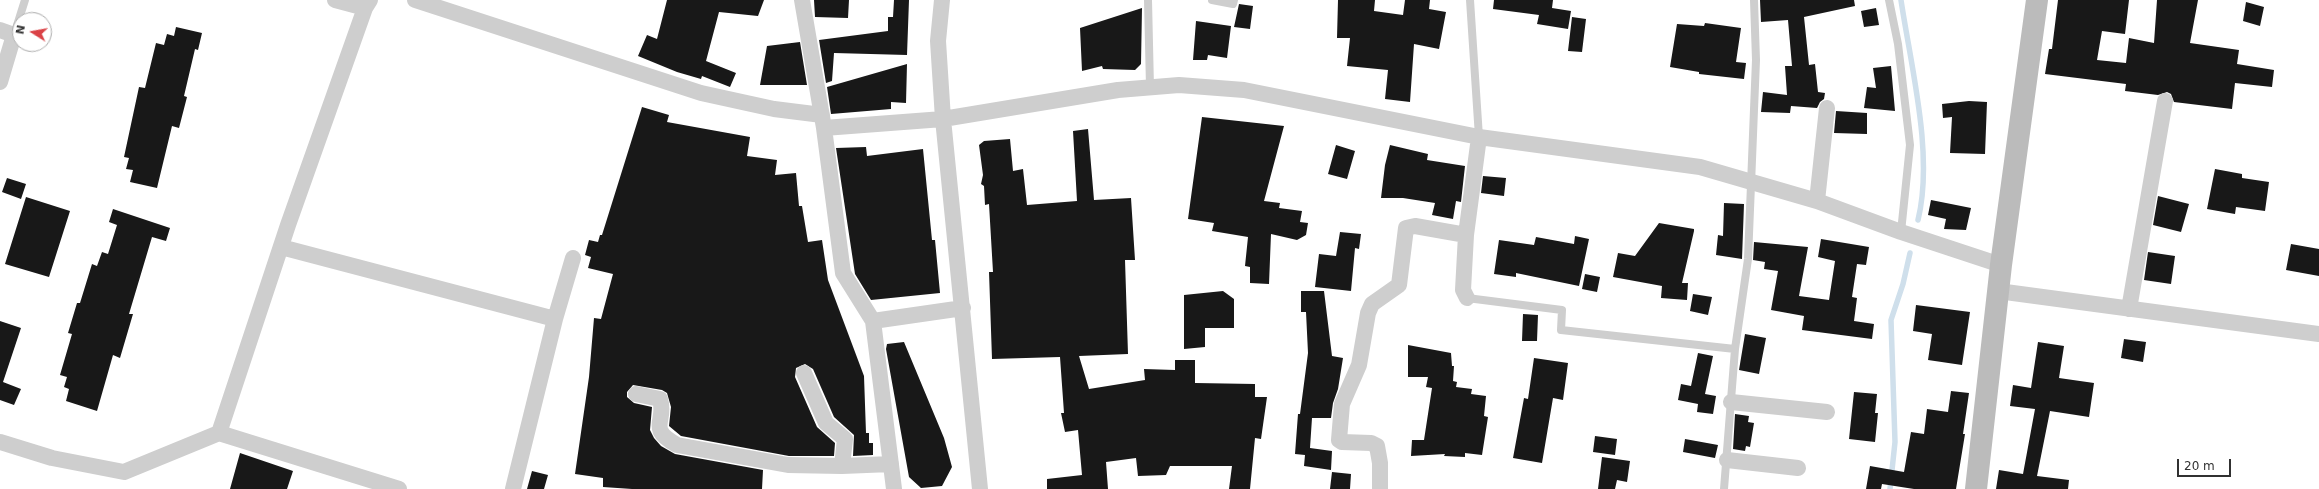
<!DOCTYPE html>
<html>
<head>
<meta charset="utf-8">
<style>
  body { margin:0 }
  #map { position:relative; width:2319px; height:489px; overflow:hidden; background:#fff; font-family:"DejaVu Sans",sans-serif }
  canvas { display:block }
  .north { position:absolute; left:12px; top:12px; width:40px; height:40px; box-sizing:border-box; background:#fff; border:1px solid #adadad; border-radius:50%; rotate:281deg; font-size:11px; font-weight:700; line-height:16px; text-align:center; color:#313131 }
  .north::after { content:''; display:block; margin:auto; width:14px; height:18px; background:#da4246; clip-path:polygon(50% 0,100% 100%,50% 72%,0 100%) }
  .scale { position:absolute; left:2177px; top:459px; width:54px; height:18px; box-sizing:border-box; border:2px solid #313131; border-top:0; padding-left:5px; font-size:12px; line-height:14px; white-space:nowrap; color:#313131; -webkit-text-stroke:3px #fff; paint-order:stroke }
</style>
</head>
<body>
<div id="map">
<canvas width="2319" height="489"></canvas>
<div class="north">N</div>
<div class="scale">20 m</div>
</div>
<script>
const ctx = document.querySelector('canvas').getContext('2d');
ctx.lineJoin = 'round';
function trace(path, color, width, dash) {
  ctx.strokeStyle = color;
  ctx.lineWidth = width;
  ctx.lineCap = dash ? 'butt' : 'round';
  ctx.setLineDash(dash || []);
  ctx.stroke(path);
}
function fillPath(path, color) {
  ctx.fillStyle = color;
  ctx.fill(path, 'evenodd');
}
trace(new Path2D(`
  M 1901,0 C 1911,67 1934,155 1918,220
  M 1890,489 L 1895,442 L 1891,320 L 1903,284 L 1910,253`), '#cfdfeb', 5.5);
fillPath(new Path2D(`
  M 667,0 L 764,0 L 758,16 L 719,12 L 706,61 L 736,73 L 730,87 L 702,76 L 701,79 L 677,72 L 638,56 L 647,35 L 657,39 Z
  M 814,0 L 849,0 L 848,18 L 815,17 Z
  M 894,0 L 909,0 L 907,55 L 834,53 L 832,81 L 826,83 L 819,40 L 888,31 L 888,17 L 893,17 Z
  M 1338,0 L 1375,0 L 1374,11 L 1403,15 L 1405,0 L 1430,0 L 1429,9 L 1446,12 L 1439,49 L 1414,44 L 1410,102 L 1385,99 L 1388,70 L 1347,66 L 1350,38 L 1337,38 Z
  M 1494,0 L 1553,0 L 1552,8 L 1571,11 L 1568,29 L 1537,24 L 1539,15 L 1493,9 Z
  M 1760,0 L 1854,0 L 1855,6 L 1804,17 L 1809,65 L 1815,64 L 1818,92 L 1825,93 L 1824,99 L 1820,102 L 1817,108 L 1791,106 L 1790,113 L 1761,112 L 1763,92 L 1787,95 L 1785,66 L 1792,66 L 1788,20 L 1761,22 Z
  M 2058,0 L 2129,0 L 2125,34 L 2102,31 L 2097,60 L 2126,63 L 2129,38 L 2154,43 L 2157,0 L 2198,0 L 2190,43 L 2239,50 L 2237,64 L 2274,70 L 2272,87 L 2235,83 L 2232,109 L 2174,102 L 2171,94 L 2167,92 L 2158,95 L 2125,91 L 2126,84 L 2045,74 L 2049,49 L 2052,49 Z
  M 2246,2 L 2264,7 L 2260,26 L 2243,21 Z
  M 1239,4 L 1253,6 L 1250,29 L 1234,27 Z
  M 1142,8 L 1141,64 L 1135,70 L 1103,69 L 1102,66 L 1082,71 L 1080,28 Z
  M 1876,8 L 1879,25 L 1864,27 L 1861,11 Z
  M 1572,17 L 1586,19 L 1582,52 L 1568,51 Z
  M 1196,21 L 1231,26 L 1227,58 L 1208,55 L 1207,60 L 1193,60 Z
  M 1705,23 L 1741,28 L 1736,62 L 1746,63 L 1744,79 L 1699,74 L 1699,72 L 1670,67 L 1677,24 L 1704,26 Z
  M 176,27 L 202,33 L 198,50 L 195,49 L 184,96 L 187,97 L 179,128 L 172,126 L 157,188 L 130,182 L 133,170 L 126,169 L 129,158 L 124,157 L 139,87 L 145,88 L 156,43 L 164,45 L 167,34 L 174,36 Z
  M 800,42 L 807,85 L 760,85 L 767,46 Z
  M 907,64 L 906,103 L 891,102 L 891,109 L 831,114 L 827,87 Z
  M 1891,66 L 1895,111 L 1864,108 L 1867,87 L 1876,88 L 1873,68 Z
  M 1969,101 L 1987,102 L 1985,154 L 1950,153 L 1952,117 L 1943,118 L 1942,104 Z
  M 642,107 L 669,115 L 667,122 L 750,137 L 747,156 L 777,160 L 775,175 L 796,173 L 799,206 L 802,206 L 808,242 L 822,240 L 828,280 L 864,376 L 866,433 L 869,433 L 869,443 L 873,443 L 873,455 L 853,456 L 854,435 L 834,417 L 813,369 L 805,364 L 796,368 L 795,377 L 817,427 L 835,443 L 834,456 L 789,456 L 681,436 L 669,426 L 671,407 L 667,393 L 662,390 L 633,385 L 627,392 L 627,397 L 634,403 L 652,407 L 650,430 L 654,438 L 661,446 L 675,454 L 763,470 L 762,489 L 632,489 L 603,487 L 603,478 L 575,474 L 589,377 L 594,318 L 601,319 L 613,274 L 588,268 L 591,257 L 585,255 L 589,240 L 598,242 L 600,235 L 602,235 Z
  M 1836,111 L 1867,113 L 1867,134 L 1834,133 Z
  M 1202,117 L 1284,126 L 1264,201 L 1280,203 L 1279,208 L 1302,211 L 1300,222 L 1308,223 L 1306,235 L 1297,240 L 1271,234 L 1269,284 L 1250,283 L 1250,267 L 1245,266 L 1248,237 L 1212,231 L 1214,223 L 1188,219 Z
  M 1088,129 L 1094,200 L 1131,198 L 1135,260 L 1125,260 L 1128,354 L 1079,356 L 1089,389 L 1145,380 L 1144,369 L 1175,370 L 1175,360 L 1195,360 L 1195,383 L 1255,384 L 1255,397 L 1267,397 L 1261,439 L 1255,438 L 1250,489 L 1229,489 L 1232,466 L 1170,466 L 1166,475 L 1138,476 L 1136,458 L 1106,462 L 1108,489 L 1047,489 L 1047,479 L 1082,475 L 1078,430 L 1065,432 L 1061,413 L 1064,413 L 1060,357 L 992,359 L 989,272 L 993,272 L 989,204 L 985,205 L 984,186 L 981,184 L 983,175 L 979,145 L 984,141 L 1010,139 L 1013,171 L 1023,169 L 1027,205 L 1077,201 L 1073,131 Z
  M 1336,145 L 1355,151 L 1347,179 L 1328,174 Z
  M 1390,145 L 1428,154 L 1427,160 L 1465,166 L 1461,202 L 1456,201 L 1453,219 L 1432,215 L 1435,203 L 1403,198 L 1381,198 L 1385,165 Z
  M 866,147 L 867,156 L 923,149 L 932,240 L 935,240 L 940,293 L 871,300 L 855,274 L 836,148 Z
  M 2215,169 L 2242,174 L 2242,178 L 2269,182 L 2265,211 L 2236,207 L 2235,214 L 2207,209 Z
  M 1483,176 L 1506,178 L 1504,196 L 1481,193 Z
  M 7,178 L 26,184 L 21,199 L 2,192 Z
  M 2158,196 L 2189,204 L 2181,232 L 2153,225 Z
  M 26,197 L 70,211 L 49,277 L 5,264 Z
  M 1931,200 L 1971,208 L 1966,230 L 1944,229 L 1946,219 L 1928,215 Z
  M 1724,203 L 1744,204 L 1742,259 L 1716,255 L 1718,235 L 1723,236 Z
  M 113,209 L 170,228 L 166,241 L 152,237 L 129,314 L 133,314 L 120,358 L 113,355 L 97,411 L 66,401 L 69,389 L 64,387 L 67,377 L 60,375 L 72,334 L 68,333 L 77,303 L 80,303 L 92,264 L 97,266 L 102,252 L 108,254 L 117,225 L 109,222 Z
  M 1659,223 L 1694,229 L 1694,231 L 1682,283 L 1688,283 L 1687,300 L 1661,298 L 1662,286 L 1613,277 L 1618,253 L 1635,256 Z
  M 1340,232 L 1361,234 L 1359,249 L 1355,248 L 1351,291 L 1315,287 L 1319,254 L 1336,256 Z
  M 1575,236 L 1589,239 L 1579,286 L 1516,273 L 1516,277 L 1494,274 L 1499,240 L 1534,245 L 1536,237 L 1574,244 Z
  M 1821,239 L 1869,247 L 1866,265 L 1857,264 L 1852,297 L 1857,298 L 1854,321 L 1874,324 L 1872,339 L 1802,330 L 1804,316 L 1771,310 L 1778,271 L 1764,269 L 1765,262 L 1753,260 L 1754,242 L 1808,247 L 1799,296 L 1829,300 L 1835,261 L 1818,257 Z
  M 2291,244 L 2319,249 L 2319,276 L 2286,270 Z
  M 2148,252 L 2175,256 L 2171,284 L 2144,280 Z
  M 1585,274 L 1600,277 L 1597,292 L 1582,289 Z
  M 1223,291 L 1234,299 L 1234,328 L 1205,328 L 1205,347 L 1184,349 L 1184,295 Z
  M 1301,291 L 1324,291 L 1332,356 L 1343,358 L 1338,389 L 1333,403 L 1331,418 L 1312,418 L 1310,448 L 1332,451 L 1331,470 L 1304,466 L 1305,455 L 1295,454 L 1298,414 L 1300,414 L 1308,353 L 1306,312 L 1301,312 Z
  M 1693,294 L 1712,297 L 1708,315 L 1690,311 Z
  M 1916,305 L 1970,312 L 1962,365 L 1928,360 L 1932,334 L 1913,331 Z
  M 1523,314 L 1538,315 L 1537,341 L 1522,341 Z
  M 0,321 L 21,328 L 3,382 L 21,389 L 14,405 L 0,400 Z
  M 1745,334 L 1766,338 L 1759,374 L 1739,370 Z
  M 2124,339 L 2146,342 L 2143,362 L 2121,358 Z
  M 904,342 L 944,438 L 952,467 L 942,486 L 921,488 L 909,477 L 886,349 L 887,344 Z
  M 2038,342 L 2064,346 L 2059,378 L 2094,383 L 2089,417 L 2050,411 L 2037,476 L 2069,480 L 2068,489 L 1996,489 L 1999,470 L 2023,474 L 2035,409 L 2010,406 L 2013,385 L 2031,388 Z
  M 1408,345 L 1451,353 L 1452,366 L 1454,366 L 1453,381 L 1457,382 L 1456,387 L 1472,389 L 1471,394 L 1486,396 L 1484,416 L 1488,417 L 1482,455 L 1465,453 L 1465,457 L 1444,456 L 1445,454 L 1411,456 L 1412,440 L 1424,440 L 1432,388 L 1426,387 L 1428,377 L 1408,377 Z
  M 1698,353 L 1713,356 L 1705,394 L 1716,396 L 1713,414 L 1697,412 L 1698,404 L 1678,400 L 1681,384 L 1691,386 Z
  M 1534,358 L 1568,363 L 1563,400 L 1553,398 L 1542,463 L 1513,458 L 1524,398 L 1528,399 Z
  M 1951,391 L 1969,393 L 1963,434 L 1965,434 L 1956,489 L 1914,489 L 1882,484 L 1881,489 L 1866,489 L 1870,466 L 1904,472 L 1911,432 L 1924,434 L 1927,409 L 1948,412 Z
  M 1854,392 L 1877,394 L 1875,413 L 1878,413 L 1875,442 L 1849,439 Z
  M 1735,414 L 1749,416 L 1748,422 L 1754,423 L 1750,447 L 1746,446 L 1745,451 L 1733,449 Z
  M 1595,436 L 1617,439 L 1615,455 L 1593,452 Z
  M 1685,439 L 1718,445 L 1715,458 L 1683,452 Z
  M 240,453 L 293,471 L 287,489 L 230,489 Z
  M 1602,457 L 1630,461 L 1627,482 L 1617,480 L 1615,489 L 1598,489 Z
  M 532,471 L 548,475 L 544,489 L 527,489 Z
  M 1332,472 L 1351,474 L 1350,489 L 1330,489 Z`), '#181818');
trace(new Path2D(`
  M 1148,0 L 1150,87
  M 1212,0 L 1233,4 L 1234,0
  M 1470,0 L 1479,137
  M 1889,0 L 1898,44 L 1910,145 L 1901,232
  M 14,35 L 25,0
  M 1467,298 L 1562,310 L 1561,330 L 1735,349
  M 1724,489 L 1735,349 L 1748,259 L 1756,60 L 1754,0`), '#cecece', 8);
trace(new Path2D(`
  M 335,0 L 365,8
  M 415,0 L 701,93 L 774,109 L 822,115
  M 802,0 L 824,128 L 843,273 L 873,321 L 894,489
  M 942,0 L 938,41 L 943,119 L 980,489
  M 0,30 L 14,35 L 0,82
  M 824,128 L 943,119 L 1118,90 L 1179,85 L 1244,90 L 1479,137 L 1700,167 L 1817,201 L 1901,232 L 2001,265
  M 1817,201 L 1827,108
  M 281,247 L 555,319
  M 1998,291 L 2319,334
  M 1467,298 L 1463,290 L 1466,235 L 1479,137
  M 2129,309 L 2165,101
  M 873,321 L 963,308
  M 804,373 L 826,423 L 845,439 L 842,466
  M 636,394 L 660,399 C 667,422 646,428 677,445 L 788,465 L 842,466 L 891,464
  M 1731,402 L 1827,412
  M 219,433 L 288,225 L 365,8 L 370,0
  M 0,442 L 52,458 L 124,472 L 219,433 L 399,489
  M 1727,460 L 1798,468
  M 513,489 L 555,319 L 573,258
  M 1380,489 L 1380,463 L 1377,446 L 1371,443 L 1342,442 L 1339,440 L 1342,404 L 1359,365 L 1368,313 L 1372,304 L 1399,285 L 1406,228 L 1415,226 L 1466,235`), '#cecece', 16);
trace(new Path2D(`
  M 1976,489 L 2001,265 L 2037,0`), '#bbb', 22);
</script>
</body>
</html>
